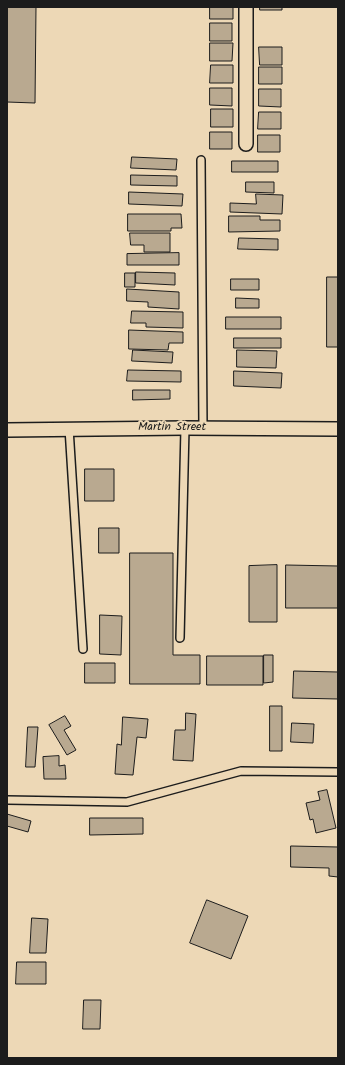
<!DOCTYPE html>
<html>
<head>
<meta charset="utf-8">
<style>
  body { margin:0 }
  #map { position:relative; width:345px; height:1065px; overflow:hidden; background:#edd8b6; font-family:Kalam,sans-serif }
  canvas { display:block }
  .frame { position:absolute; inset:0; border:8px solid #1c1c1c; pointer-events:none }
</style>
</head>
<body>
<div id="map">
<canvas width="345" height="1065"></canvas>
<div class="frame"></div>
</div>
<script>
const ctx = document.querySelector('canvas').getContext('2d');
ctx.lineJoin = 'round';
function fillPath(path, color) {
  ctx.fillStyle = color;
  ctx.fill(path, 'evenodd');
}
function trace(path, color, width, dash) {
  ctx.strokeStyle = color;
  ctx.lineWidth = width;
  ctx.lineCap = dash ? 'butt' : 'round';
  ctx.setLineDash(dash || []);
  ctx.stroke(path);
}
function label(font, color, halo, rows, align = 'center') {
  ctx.font = font + ' Kalam,sans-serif';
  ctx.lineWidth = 4;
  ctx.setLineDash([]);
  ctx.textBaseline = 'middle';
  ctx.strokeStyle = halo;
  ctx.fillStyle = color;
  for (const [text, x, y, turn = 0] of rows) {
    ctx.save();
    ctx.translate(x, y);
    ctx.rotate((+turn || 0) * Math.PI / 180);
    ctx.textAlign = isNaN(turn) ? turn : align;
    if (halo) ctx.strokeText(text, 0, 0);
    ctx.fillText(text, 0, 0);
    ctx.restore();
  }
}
const building = new Path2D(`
  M 7,7 L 36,7 L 35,103 L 7,102 Z
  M 210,7 L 233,7 L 233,19 L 210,19 Z
  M 260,7 L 282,7 L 282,10 L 260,10 Z
  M 210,23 L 232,23 L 232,41 L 210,41 Z
  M 210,43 L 233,43 L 232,61 L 210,61 Z
  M 259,47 L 282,47 L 282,65 L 260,65 Z
  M 211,65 L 233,65 L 233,83 L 210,83 Z
  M 259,67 L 282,67 L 282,84 L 259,84 Z
  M 210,88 L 232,88 L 232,106 L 210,105 Z
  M 259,89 L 281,89 L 281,107 L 259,106 Z
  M 211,109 L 233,109 L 233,127 L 211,127 Z
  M 259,112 L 281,112 L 281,129 L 258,129 Z
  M 210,132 L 232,132 L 232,149 L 210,149 Z
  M 258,135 L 280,135 L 280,152 L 258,152 Z
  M 132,157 L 177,159 L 176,170 L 131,168 Z
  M 232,161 L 278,161 L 278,172 L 232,172 Z
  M 131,175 L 177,176 L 177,186 L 131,185 Z
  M 246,182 L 274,182 L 274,193 L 246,192 Z
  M 129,192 L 183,194 L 182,206 L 129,204 Z
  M 256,194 L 283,195 L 282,214 L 230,212 L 230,203 L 256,204 Z
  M 128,214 L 181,214 L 182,228 L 171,228 L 171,231 L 128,231 Z
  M 229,216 L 260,216 L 260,220 L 280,220 L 280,231 L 229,232 Z
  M 130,233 L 170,233 L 170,252 L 144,252 L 144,245 L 131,245 Z
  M 239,238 L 278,239 L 278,250 L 238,249 Z
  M 179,253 L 179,265 L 127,265 L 127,254 Z
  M 136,272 L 175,273 L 175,285 L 136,283 Z
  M 125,273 L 135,273 L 135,287 L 125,287 Z
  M 327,277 L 338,277 L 338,347 L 327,347 Z
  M 231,279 L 259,279 L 259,290 L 231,290 Z
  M 127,289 L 179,292 L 179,309 L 148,307 L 148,302 L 127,301 Z
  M 236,298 L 259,299 L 259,308 L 236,308 Z
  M 132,311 L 183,312 L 183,328 L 146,327 L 146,323 L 131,323 Z
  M 226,317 L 281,317 L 281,329 L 226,329 Z
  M 129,330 L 183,332 L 183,343 L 169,343 L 168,350 L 129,349 Z
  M 234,338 L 281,338 L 281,348 L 234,348 Z
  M 133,350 L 173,352 L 172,363 L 132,361 Z
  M 237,350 L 277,351 L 276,368 L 237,367 Z
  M 128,370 L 181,371 L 181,382 L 127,381 Z
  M 234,371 L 282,373 L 281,388 L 234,386 Z
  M 133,390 L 170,390 L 170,399 L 133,400 Z
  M 85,469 L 114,469 L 114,501 L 85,501 Z
  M 99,528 L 119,528 L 119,553 L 99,553 Z
  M 130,553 L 173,553 L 173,655 L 200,655 L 200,684 L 130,684 Z
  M 277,565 L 277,622 L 249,622 L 249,566 Z
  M 286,565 L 338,566 L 338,608 L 286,608 Z
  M 100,615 L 122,616 L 121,655 L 100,654 Z
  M 264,655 L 273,655 L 273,682 L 264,683 Z
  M 207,656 L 263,656 L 263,685 L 207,685 Z
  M 85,663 L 115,663 L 115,683 L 85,683 Z
  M 294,671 L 338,672 L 338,699 L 293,698 Z
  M 270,706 L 282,706 L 282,751 L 270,751 Z
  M 186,713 L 196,714 L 193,761 L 173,760 L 175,730 L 185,730 Z
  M 65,716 L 71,726 L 64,730 L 76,750 L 67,755 L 49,725 Z
  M 123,717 L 148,719 L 146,738 L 137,737 L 133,775 L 115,774 L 117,744 L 121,745 Z
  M 292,723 L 314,724 L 313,743 L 291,742 Z
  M 28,727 L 38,727 L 35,767 L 26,767 Z
  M 59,756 L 59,766 L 65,765 L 66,779 L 44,779 L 43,757 Z
  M 327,790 L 336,828 L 316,833 L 313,819 L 310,820 L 306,803 L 320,800 L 318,792 Z
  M 7,814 L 31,821 L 28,832 L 7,826 Z
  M 90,818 L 143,818 L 143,834 L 90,835 Z
  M 291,846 L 338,847 L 338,877 L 329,876 L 329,868 L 291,867 Z
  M 207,900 L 248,916 L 231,959 L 190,943 Z
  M 32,918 L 48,919 L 46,953 L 30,953 Z
  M 17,962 L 46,962 L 46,984 L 16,984 Z
  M 84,1000 L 101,1000 L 100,1029 L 83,1029 Z`);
fillPath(building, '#b9a990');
trace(building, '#1c1c1c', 1);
const lane = new Path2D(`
  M 201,160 L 203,428
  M 69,428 L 83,649
  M 180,638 L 185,428
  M 7,800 L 127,802 L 241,771 L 338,772`);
const street = new Path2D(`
  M 246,144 L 246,7
  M 7,430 L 185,428 L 338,429`);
trace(lane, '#1c1c1c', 10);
trace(street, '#1c1c1c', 16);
trace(lane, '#edd8b6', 7);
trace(street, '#edd8b6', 13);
label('12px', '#1c1c1c', '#edd8b6', [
  ["Martin Street",172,428]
]);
</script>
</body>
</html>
